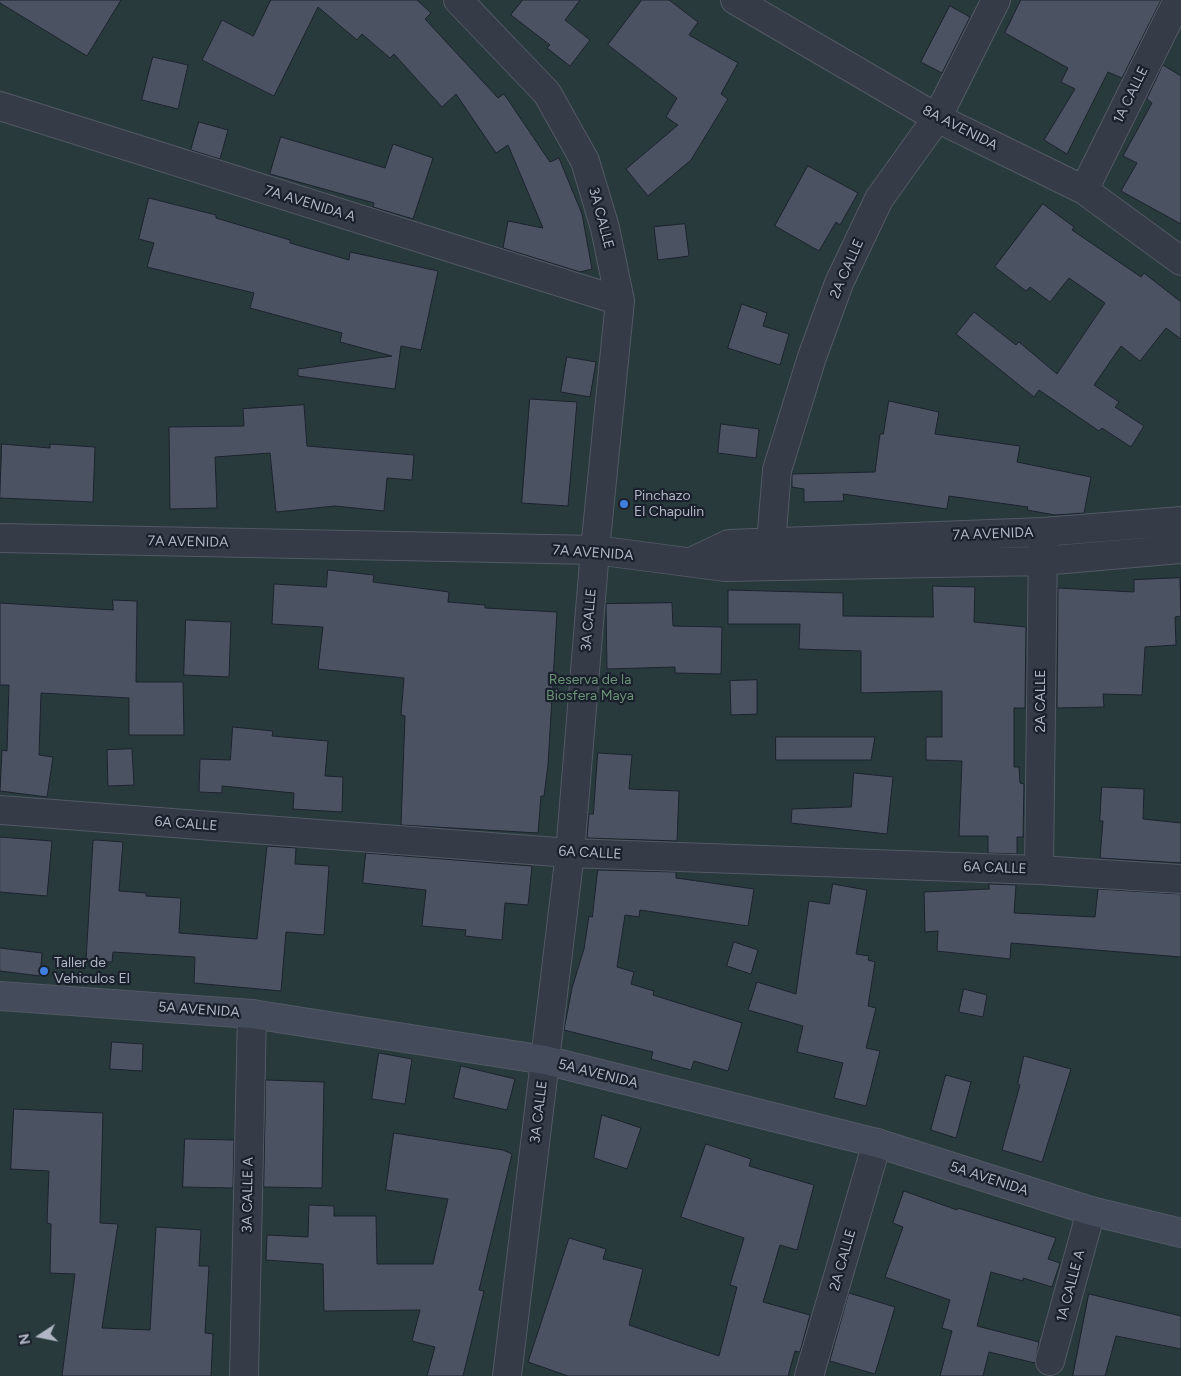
<!DOCTYPE html>
<html>
<head>
<meta charset="utf-8">
<style>
  body { margin:0 }
  #map { position:relative; width:1181px; height:1376px; overflow:hidden; background:#222a36; font-family:Figtree,sans-serif }
  canvas { display:block }
  .north { position:absolute; left:15px; top:1311px; width:50px; height:50px; -webkit-text-stroke:4px #1b212c; paint-order:stroke; rotate:259deg; font-size:14px; font-weight:700; line-height:20px; text-align:center; color:#b0b6c3 }
  .north::after { content:''; display:block; margin:auto; width:18px; height:22px; background:#b0b6c3; clip-path:polygon(50% 0,100% 100%,50% 72%,0 100%) }
</style>
</head>
<body>
<div id="map">
<canvas width="1181" height="1376"></canvas>
<div class="north">N</div>
</div>
<script>
const ctx = document.querySelector('canvas').getContext('2d');
ctx.lineJoin = 'round';
function fillPath(path, color) {
  ctx.fillStyle = color;
  ctx.fill(path, 'evenodd');
}
function trace(path, color, width, dash) {
  ctx.strokeStyle = color;
  ctx.lineWidth = width;
  ctx.lineCap = dash ? 'butt' : 'round';
  ctx.setLineDash(dash || []);
  ctx.stroke(path);
}
function label(font, color, halo, rows, align = 'center') {
  ctx.font = font + ' Figtree,sans-serif';
  ctx.lineWidth = 4.5;
  ctx.setLineDash([]);
  ctx.textBaseline = 'middle';
  ctx.strokeStyle = halo;
  ctx.fillStyle = color;
  for (const [text, x, y, turn = 0] of rows) {
    ctx.save();
    ctx.translate(x, y);
    ctx.rotate((+turn || 0) * Math.PI / 180);
    ctx.textAlign = isNaN(turn) ? turn : align;
    if (halo) ctx.strokeText(text, 0, 0);
    ctx.fillText(text, 0, 0);
    ctx.restore();
  }
}
fillPath(new Path2D(`
  M 0,0 L 1181,0 L 1181,1376 L 0,1376 Z`), '#283a3c');
const building = new Path2D(`
  M 0,0 L 121,0 L 87,56 L 0,3 Z
  M 271,0 L 417,0 L 431,13 L 425,19 L 498,98 L 504,94 L 550,162 L 559,158 L 582,214 L 592,269 L 580,272 L 503,248 L 508,221 L 543,228 L 508,145 L 496,153 L 456,94 L 442,107 L 394,54 L 390,58 L 362,34 L 357,40 L 318,7 L 274,96 L 202,60 L 222,20 L 253,36 Z
  M 523,0 L 580,0 L 565,20 L 590,40 L 570,66 L 547,48 L 550,45 L 511,15 Z
  M 642,0 L 669,0 L 698,22 L 689,35 L 738,63 L 721,94 L 728,99 L 691,160 L 648,196 L 626,169 L 678,125 L 666,117 L 677,98 L 608,45 Z
  M 1021,0 L 1161,0 L 1122,78 L 1108,72 L 1067,154 L 1044,140 L 1075,89 L 1061,82 L 1068,68 L 1005,33 Z
  M 950,6 L 970,17 L 942,73 L 921,62 Z
  M 153,57 L 188,65 L 178,109 L 142,100 Z
  M 1163,65 L 1181,76 L 1181,224 L 1121,191 L 1137,163 L 1123,156 L 1152,103 L 1147,99 Z
  M 199,122 L 228,130 L 220,159 L 191,150 Z
  M 281,137 L 385,168 L 393,144 L 433,158 L 413,219 L 373,207 L 374,203 L 270,174 Z
  M 808,166 L 858,193 L 840,225 L 836,222 L 819,251 L 775,226 Z
  M 149,198 L 216,215 L 216,218 L 290,240 L 290,243 L 349,260 L 350,252 L 438,271 L 421,350 L 401,346 L 395,389 L 298,376 L 298,369 L 392,356 L 340,342 L 342,333 L 250,308 L 254,293 L 147,267 L 154,243 L 139,239 Z
  M 1043,204 L 1074,227 L 1072,230 L 1141,277 L 1144,273 L 1181,302 L 1181,339 L 1166,328 L 1140,361 L 1121,346 L 1094,385 L 1119,402 L 1115,407 L 1144,426 L 1131,447 L 1102,428 L 1099,431 L 1039,390 L 1034,397 L 956,334 L 974,312 L 1016,345 L 1019,342 L 1057,374 L 1105,303 L 1069,278 L 1050,302 L 1030,287 L 1026,291 L 995,267 Z
  M 685,224 L 689,256 L 658,260 L 654,227 Z
  M 742,304 L 767,313 L 763,326 L 789,334 L 780,365 L 728,348 Z
  M 567,357 L 596,362 L 590,397 L 561,392 Z
  M 530,399 L 577,402 L 568,506 L 522,503 Z
  M 889,401 L 939,412 L 935,434 L 1020,446 L 1017,462 L 1091,477 L 1084,513 L 1055,515 L 1027,510 L 1028,507 L 949,496 L 947,509 L 843,494 L 844,501 L 804,502 L 804,489 L 792,487 L 792,474 L 875,472 L 880,434 L 883,434 Z
  M 304,405 L 307,446 L 414,455 L 412,480 L 387,478 L 384,511 L 335,506 L 276,512 L 270,453 L 215,457 L 217,508 L 170,509 L 169,427 L 244,426 L 243,409 Z
  M 721,424 L 759,429 L 756,458 L 718,453 Z
  M 2,444 L 50,448 L 50,444 L 95,447 L 93,502 L 0,498 Z
  M 328,570 L 374,575 L 373,582 L 449,592 L 448,602 L 485,605 L 485,608 L 557,612 L 548,765 L 544,796 L 541,796 L 538,833 L 401,825 L 405,716 L 401,715 L 404,678 L 318,669 L 323,627 L 272,624 L 274,584 L 326,587 Z
  M 1180,578 L 1181,616 L 1175,617 L 1176,645 L 1145,647 L 1142,695 L 1103,694 L 1104,707 L 1057,708 L 1058,588 L 1134,592 L 1134,580 Z
  M 933,586 L 975,587 L 974,622 L 1026,627 L 1025,708 L 1014,708 L 1014,767 L 1019,767 L 1020,783 L 1024,784 L 1023,837 L 1017,837 L 1017,854 L 988,853 L 988,836 L 959,836 L 962,761 L 926,760 L 926,737 L 942,737 L 942,691 L 861,693 L 861,651 L 799,649 L 800,624 L 728,624 L 728,590 L 843,593 L 843,616 L 933,617 Z
  M 113,600 L 137,601 L 136,682 L 183,682 L 184,735 L 129,735 L 129,698 L 41,693 L 39,755 L 53,757 L 47,797 L 0,791 L 2,750 L 7,751 L 9,685 L 0,685 L 0,603 L 113,610 Z
  M 672,603 L 673,626 L 722,627 L 721,674 L 675,673 L 675,667 L 607,669 L 606,604 Z
  M 186,620 L 231,622 L 229,677 L 184,675 Z
  M 757,680 L 757,714 L 731,715 L 730,681 Z
  M 233,727 L 273,731 L 272,736 L 328,741 L 325,776 L 343,777 L 342,812 L 293,809 L 294,793 L 222,786 L 222,793 L 199,792 L 200,759 L 230,760 Z
  M 776,737 L 875,737 L 871,760 L 776,760 Z
  M 132,749 L 134,785 L 108,786 L 107,750 Z
  M 598,753 L 632,755 L 629,789 L 679,791 L 677,841 L 587,838 L 589,814 L 593,814 Z
  M 854,773 L 893,777 L 887,834 L 791,823 L 792,809 L 851,807 Z
  M 1102,787 L 1144,789 L 1143,819 L 1181,823 L 1181,863 L 1100,858 L 1103,821 L 1100,821 Z
  M 0,837 L 52,841 L 47,896 L 0,892 Z
  M 96,840 L 123,842 L 119,891 L 146,893 L 146,896 L 181,898 L 179,933 L 257,939 L 267,846 L 296,848 L 295,864 L 329,866 L 324,935 L 286,932 L 281,991 L 194,983 L 195,957 L 113,952 L 112,962 L 86,961 L 93,841 Z
  M 366,853 L 532,866 L 528,905 L 505,903 L 502,940 L 465,936 L 466,930 L 422,926 L 426,890 L 363,883 Z
  M 598,870 L 676,872 L 676,878 L 754,889 L 748,926 L 640,910 L 639,917 L 625,915 L 617,967 L 634,972 L 631,984 L 654,991 L 653,995 L 742,1023 L 728,1071 L 694,1061 L 691,1070 L 651,1059 L 653,1052 L 564,1030 L 572,988 L 584,949 L 589,916 L 592,917 Z
  M 833,884 L 867,890 L 856,954 L 869,956 L 868,960 L 875,962 L 868,1006 L 876,1008 L 866,1048 L 880,1051 L 866,1106 L 834,1098 L 843,1063 L 797,1052 L 803,1026 L 748,1010 L 757,982 L 796,994 L 809,901 L 829,904 Z
  M 989,884 L 1016,885 L 1014,913 L 1095,917 L 1098,889 L 1181,894 L 1181,957 L 1011,943 L 1010,959 L 937,951 L 938,931 L 925,932 L 924,892 L 989,889 Z
  M 734,942 L 758,950 L 751,974 L 727,966 Z
  M 0,948 L 42,953 L 40,976 L 0,971 Z
  M 964,989 L 987,995 L 983,1017 L 959,1012 Z
  M 112,1042 L 143,1044 L 142,1071 L 110,1069 Z
  M 379,1053 L 412,1059 L 405,1104 L 372,1099 Z
  M 1024,1056 L 1071,1069 L 1042,1162 L 1002,1150 L 1020,1085 L 1018,1084 Z
  M 461,1066 L 515,1079 L 507,1110 L 454,1098 Z
  M 946,1075 L 971,1082 L 956,1138 L 931,1130 Z
  M 266,1080 L 324,1082 L 322,1188 L 264,1187 Z
  M 14,1109 L 103,1113 L 100,1223 L 118,1224 L 102,1328 L 150,1330 L 156,1227 L 201,1230 L 199,1266 L 209,1266 L 205,1333 L 213,1334 L 211,1376 L 62,1376 L 75,1274 L 50,1273 L 51,1224 L 47,1223 L 49,1171 L 11,1169 Z
  M 602,1115 L 641,1128 L 627,1169 L 594,1158 Z
  M 394,1133 L 503,1150 L 512,1154 L 479,1290 L 484,1291 L 463,1376 L 427,1376 L 435,1347 L 412,1341 L 420,1310 L 324,1311 L 323,1264 L 266,1260 L 267,1235 L 308,1237 L 309,1205 L 334,1206 L 334,1216 L 376,1216 L 377,1264 L 433,1264 L 448,1199 L 386,1190 Z
  M 185,1139 L 234,1140 L 233,1188 L 183,1187 Z
  M 706,1144 L 751,1159 L 749,1166 L 814,1185 L 797,1250 L 780,1245 L 763,1302 L 810,1315 L 800,1352 L 795,1351 L 788,1376 L 568,1376 L 528,1362 L 569,1238 L 606,1249 L 603,1259 L 643,1269 L 629,1325 L 719,1356 L 737,1287 L 730,1285 L 744,1238 L 681,1217 Z
  M 904,1191 L 957,1210 L 958,1208 L 1056,1238 L 1048,1259 L 1060,1263 L 1052,1287 L 1023,1278 L 1023,1281 L 991,1272 L 977,1326 L 1039,1342 L 1035,1363 L 989,1352 L 983,1376 L 940,1376 L 952,1331 L 942,1328 L 950,1300 L 885,1277 L 903,1227 L 893,1223 Z
  M 849,1293 L 895,1307 L 875,1374 L 830,1361 Z
  M 1089,1294 L 1181,1316 L 1181,1349 L 1116,1336 L 1105,1376 L 1073,1376 Z`);
fillPath(building, '#4b5362');
trace(building, '#1d232e', 1);
const street = new Path2D(`
  M 458,0 L 547,93 L 585,161 L 605,228 L 620,301 L 595,550 L 570,853 L 507,1376
  M 735,0 L 937,118 L 1084,190 L 1181,261
  M 0,106 L 620,301
  M 1084,190 L 1178,0
  M 0,538 L 595,550 L 725,567 L 1042,561 L 1181,549
  M 691,562 L 729,544 L 1043,532 L 1181,521
  M 773,566 L 771,543 L 777,470 L 812,357 L 839,283 L 879,199 L 937,118 L 996,0
  M 0,810 L 570,853 L 1039,870 L 1181,879
  M 1039,870 L 1043,543
  M 1050,1361 L 1091,1211
  M 244,1376 L 252,1014
  M 809,1376 L 877,1143`);
const secondary = new Path2D(`
  M 0,996 L 252,1014 L 545,1060 L 877,1143 L 1091,1211 L 1181,1233`);
trace(street, '#535965', 30);
trace(secondary, '#535965', 30);
trace(street, '#363c47', 28);
trace(secondary, '#444b5a', 28);
for (const [x, y, r, color] of [
  [624,504,5,"#3f7fe0"],
  [44,971,5,"#3f7fe0"]
]) {
  const dot = new Path2D();
  dot.arc(x, y, r, 0, 2 * Math.PI);
  ctx.fillStyle = color;
  ctx.fill(dot);
  trace(dot, '#1b212c', 2);
}
label('14px', '#b0b6c3', '#1b212c', [
  ["1A CALLE",1131,95,-64],
  ["8A AVENIDA",960,128,27],
  ["7A AVENIDA A",310,204,17],
  ["3A CALLE",601,218,75],
  ["2A CALLE",847,269,-66],
  ["7A AVENIDA",993,534,-2],
  ["7A AVENIDA",188,542,1],
  ["7A AVENIDA",593,553,4],
  ["3A CALLE",589,620,-85],
  ["2A CALLE",1041,701,-90],
  ["6A CALLE",186,824,4],
  ["6A CALLE",590,853,3],
  ["6A CALLE",995,868,2],
  ["5A AVENIDA",199,1010,4],
  ["5A AVENIDA",598,1074,14],
  ["3A CALLE",539,1112,-83],
  ["5A AVENIDA",989,1179,18],
  ["3A CALLE A",248,1195,-89],
  ["2A CALLE",843,1260,-74],
  ["1A CALLE A",1071,1286,-75]
]);
label('14px', '#b0b6c3', '#1b212c', [
  ["Pinchazo",634,496],
  ["El Chapulin",634,512],
  ["Taller de",54,963],
  ["Vehiculos El",54,979]
], 'left');
label('14px', '#6a9276', '#1b212c', [
  ["Reserva de la",590,680],
  ["Biosfera Maya",590,696]
]);
</script>
</body>
</html>
